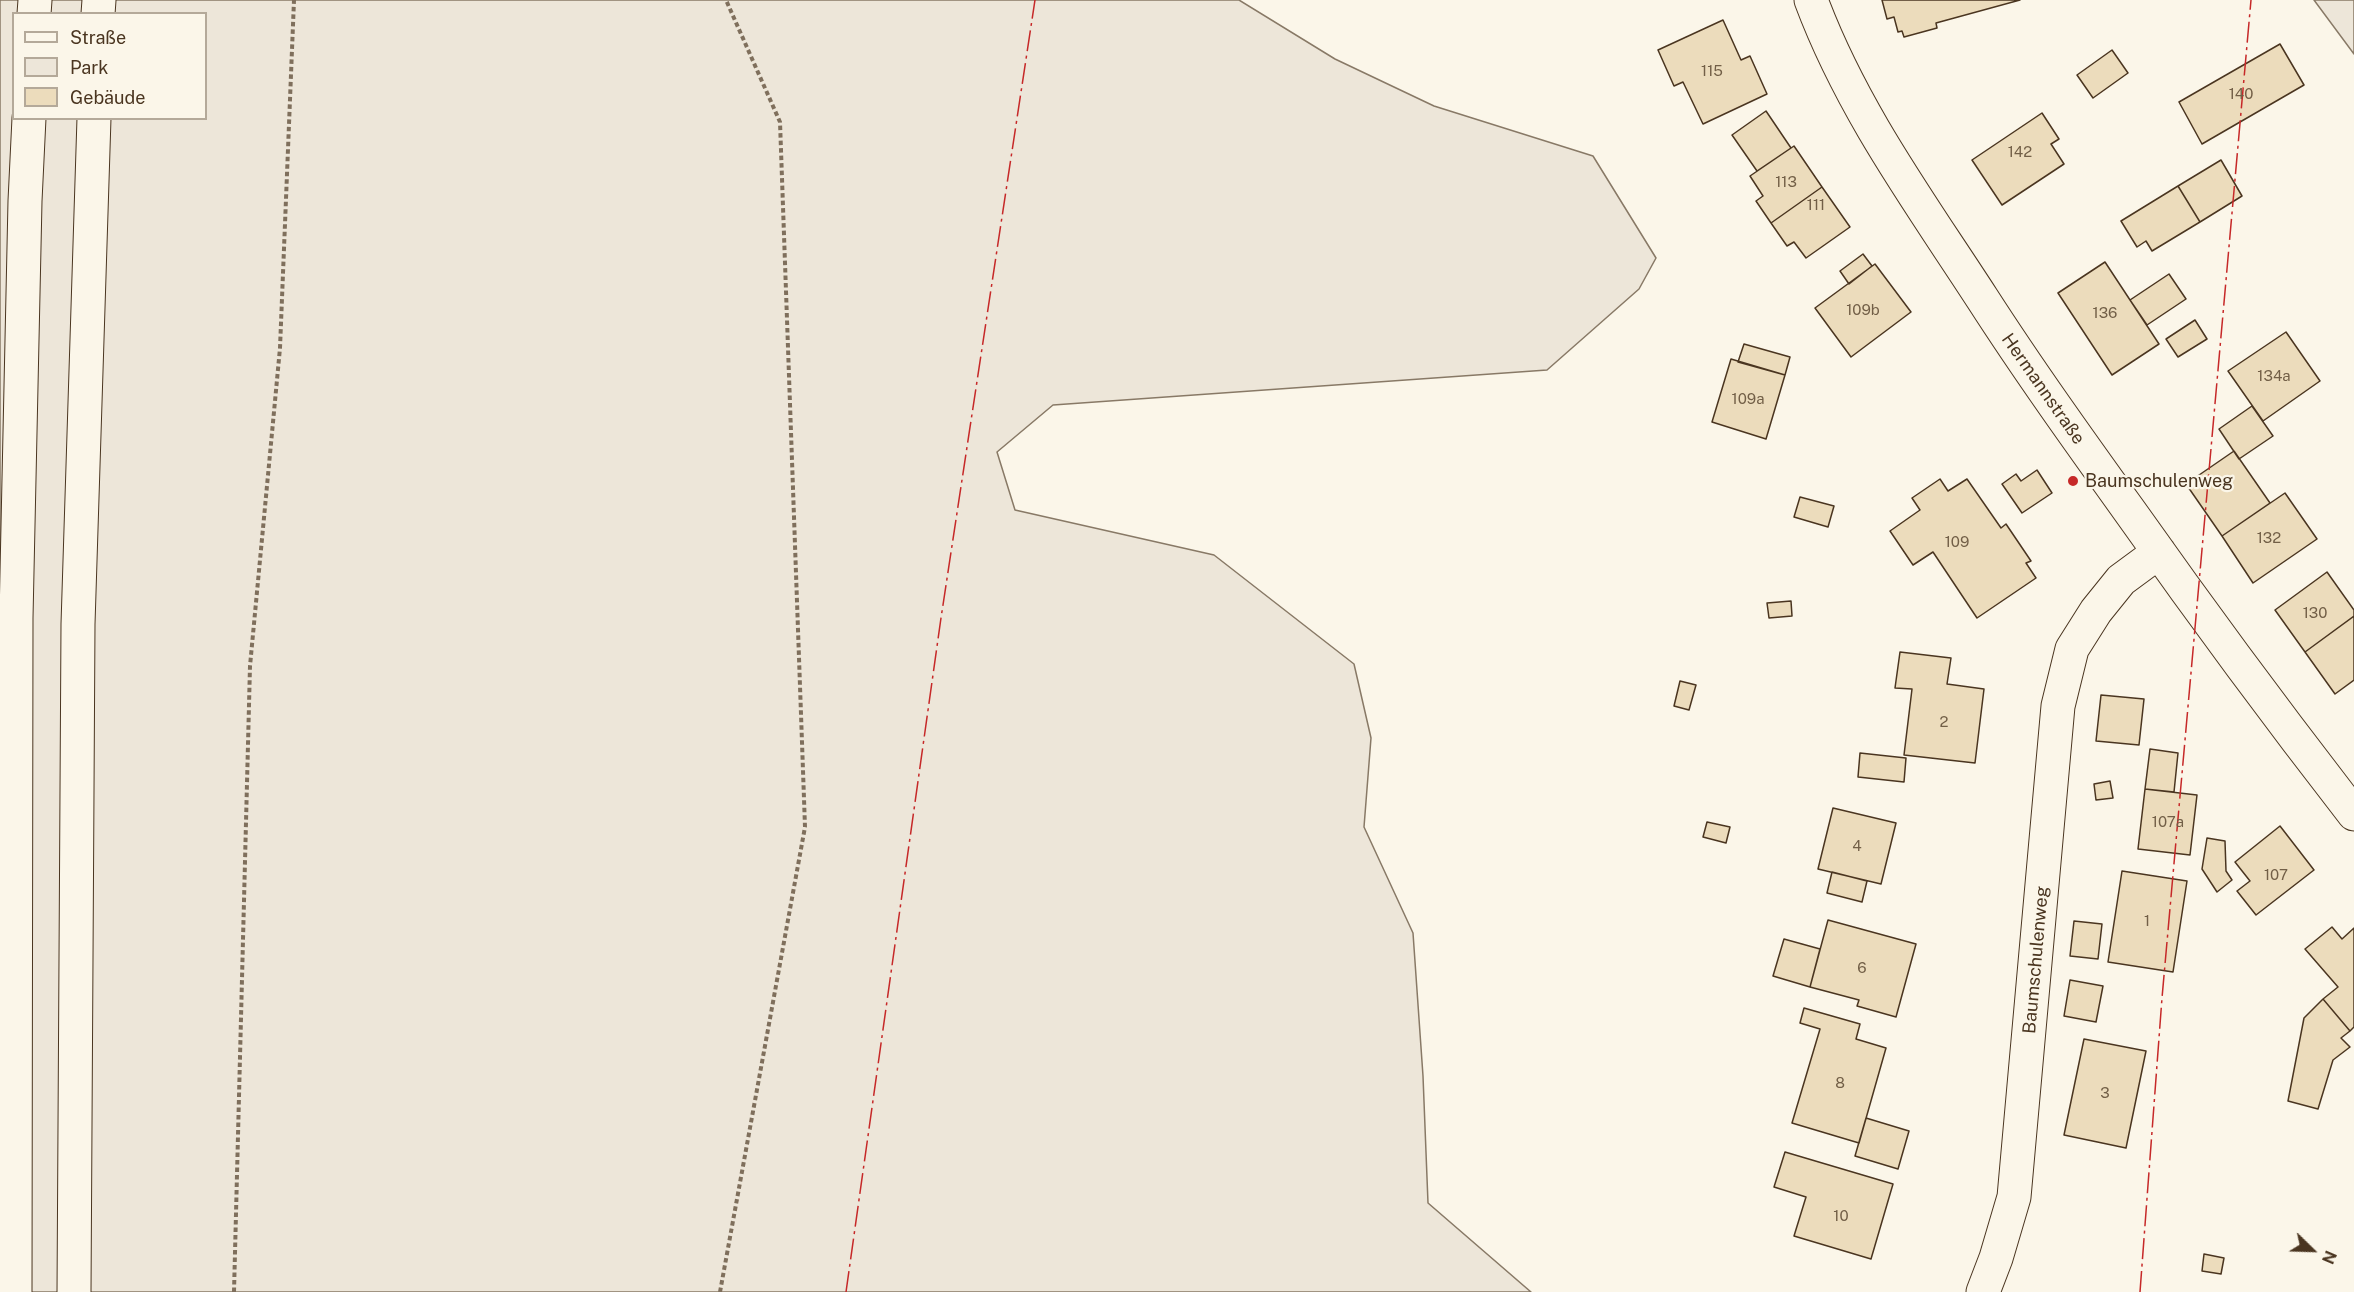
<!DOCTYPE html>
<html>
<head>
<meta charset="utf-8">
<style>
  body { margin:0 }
  #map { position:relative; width:2354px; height:1292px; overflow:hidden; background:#fbf6e9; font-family:"Public Sans",sans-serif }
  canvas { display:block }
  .legend { position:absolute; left:12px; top:12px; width:195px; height:108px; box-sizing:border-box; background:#fbf6e9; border:2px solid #b4a999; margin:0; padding:8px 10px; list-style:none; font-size:18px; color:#4a3520 }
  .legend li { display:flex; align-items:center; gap:12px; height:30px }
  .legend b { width:30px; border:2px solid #b4a999 }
  .north { position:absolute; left:2282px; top:1220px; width:60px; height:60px; -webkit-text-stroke:4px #fbf6e9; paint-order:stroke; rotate:113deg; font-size:16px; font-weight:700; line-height:24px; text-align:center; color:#4a3520 }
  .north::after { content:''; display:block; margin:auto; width:21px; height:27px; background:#4a3520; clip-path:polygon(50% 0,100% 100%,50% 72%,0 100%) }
</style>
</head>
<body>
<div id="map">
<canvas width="2354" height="1292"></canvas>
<ul class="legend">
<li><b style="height:8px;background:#fbf6e9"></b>Straße</li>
<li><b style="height:16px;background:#ede6d9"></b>Park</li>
<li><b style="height:16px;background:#ecdcbc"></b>Gebäude</li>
</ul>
<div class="north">N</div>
</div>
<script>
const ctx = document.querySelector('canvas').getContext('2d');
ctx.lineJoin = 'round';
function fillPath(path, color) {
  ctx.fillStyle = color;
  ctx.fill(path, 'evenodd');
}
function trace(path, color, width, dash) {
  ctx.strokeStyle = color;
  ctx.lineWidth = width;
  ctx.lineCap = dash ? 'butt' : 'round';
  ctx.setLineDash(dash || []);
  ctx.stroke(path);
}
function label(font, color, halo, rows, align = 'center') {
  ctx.font = font + ' "Public Sans",sans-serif';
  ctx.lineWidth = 4.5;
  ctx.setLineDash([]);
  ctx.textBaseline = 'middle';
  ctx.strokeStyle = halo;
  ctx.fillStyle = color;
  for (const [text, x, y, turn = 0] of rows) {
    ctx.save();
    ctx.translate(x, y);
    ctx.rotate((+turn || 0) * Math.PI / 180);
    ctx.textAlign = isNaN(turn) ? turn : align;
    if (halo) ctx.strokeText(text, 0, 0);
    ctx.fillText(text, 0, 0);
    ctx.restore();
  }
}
const green = new Path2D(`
  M 0,0 L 1239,0 L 1335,59 L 1434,106 L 1593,156 L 1656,258 L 1639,289 L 1547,370 L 1053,405 L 997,452 L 1015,510 L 1214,555 L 1354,664 L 1371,738 L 1364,827 L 1413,933 L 1423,1076 L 1428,1203 L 1531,1292 L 0,1292 ZM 14,14 L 206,14 L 206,118 L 14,118 Z
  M 2314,0 L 2354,0 L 2354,54 Z`);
fillPath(green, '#ede6d9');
trace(green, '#887966', 1.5);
const building = new Path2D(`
  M 1882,0 L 2020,0 L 1936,23 L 1937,28 L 1904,37 L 1902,31 L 1898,32 L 1894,17 L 1887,19 Z
  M 1723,20 L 1741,60 L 1750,56 L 1767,94 L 1703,124 L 1683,82 L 1674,86 L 1658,50 Z
  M 2280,44 L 2304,85 L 2202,144 L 2179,102 Z
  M 2112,50 L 2128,73 L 2093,98 L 2077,75 Z
  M 1766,111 L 1791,148 L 1757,171 L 1732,135 Z
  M 2042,113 L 2059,139 L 2051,144 L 2064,164 L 2002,205 L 1972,160 Z
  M 1794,146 L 1822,187 L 1771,223 L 1756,201 L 1763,196 L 1750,176 Z
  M 2221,160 L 2242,196 L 2200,222 L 2178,186 Z
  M 2178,186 L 2200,222 L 2152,251 L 2146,241 L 2137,247 L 2121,221 Z
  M 1822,187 L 1850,227 L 1806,258 L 1794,242 L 1787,246 L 1771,223 Z
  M 1863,254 L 1872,266 L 1849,284 L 1840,271 Z
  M 2105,262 L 2159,344 L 2112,375 L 2058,293 Z
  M 1875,264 L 1911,312 L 1851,357 L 1815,308 Z
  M 2169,274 L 2186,299 L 2147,325 L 2130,300 Z
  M 2195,320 L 2207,339 L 2178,357 L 2166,339 Z
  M 2286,332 L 2320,381 L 2263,421 L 2228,371 Z
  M 1744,344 L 1790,357 L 1785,375 L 1738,362 Z
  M 1731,359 L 1785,375 L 1766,439 L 1712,422 Z
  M 2252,406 L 2273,436 L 2239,459 L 2219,429 Z
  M 2234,451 L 2270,503 L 2222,536 L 2186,484 Z
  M 2037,470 L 2052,493 L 2022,513 L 2002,484 L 2016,474 L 2021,481 Z
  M 1940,479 L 1948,491 L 1967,479 L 2001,528 L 2006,524 L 2031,561 L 2026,563 L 2036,578 L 1977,618 L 1933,552 L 1913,565 L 1890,531 L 1920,510 L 1912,498 Z
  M 2285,493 L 2317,539 L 2253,583 L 2222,536 Z
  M 1800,497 L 1834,506 L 1828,527 L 1794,517 Z
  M 2327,572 L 2354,610 L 2354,616 L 2305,652 L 2275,610 Z
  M 1791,601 L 1792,616 L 1769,618 L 1767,603 Z
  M 2354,616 L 2354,680 L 2335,694 L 2305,652 Z
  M 1900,652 L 1951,658 L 1947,684 L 1984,689 L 1975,763 L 1904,755 L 1912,689 L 1895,688 Z
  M 1680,681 L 1696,685 L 1689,710 L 1674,706 Z
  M 2101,695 L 2144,699 L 2139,745 L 2096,741 Z
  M 2150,749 L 2178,753 L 2174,792 L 2145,789 Z
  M 1860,753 L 1906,758 L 1904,782 L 1858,777 Z
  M 2110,781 L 2113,798 L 2096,800 L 2094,784 Z
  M 2145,789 L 2197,795 L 2190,855 L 2138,849 Z
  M 1833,808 L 1896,823 L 1881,884 L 1818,869 Z
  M 1707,822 L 1730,827 L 1726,843 L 1703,837 Z
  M 2280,826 L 2314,870 L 2256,915 L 2237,891 L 2250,881 L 2235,862 Z
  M 2207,838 L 2225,841 L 2226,871 L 2232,880 L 2217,892 L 2202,869 Z
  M 2122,871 L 2187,881 L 2173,972 L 2108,962 Z
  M 1832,872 L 1867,881 L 1862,902 L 1827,893 Z
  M 1828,920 L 1916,944 L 1896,1017 L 1857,1006 L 1859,1000 L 1810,987 Z
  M 2074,921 L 2102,924 L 2098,959 L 2070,956 Z
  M 2332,927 L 2342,939 L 2354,928 L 2354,1027 L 2350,1031 L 2323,999 L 2338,987 L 2305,949 Z
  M 1784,939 L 1820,949 L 1810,987 L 1773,976 Z
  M 2070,980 L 2103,986 L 2096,1022 L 2064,1016 Z
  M 2323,999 L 2350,1031 L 2341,1038 L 2350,1047 L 2333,1060 L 2318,1109 L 2288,1101 L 2304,1018 Z
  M 1804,1008 L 1860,1024 L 1856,1039 L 1886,1048 L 1859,1143 L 1792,1123 L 1820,1029 L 1800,1023 Z
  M 2084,1039 L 2146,1051 L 2126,1148 L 2064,1135 Z
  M 1866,1118 L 1909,1131 L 1898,1169 L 1855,1156 Z
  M 1785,1152 L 1893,1184 L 1871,1259 L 1794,1236 L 1806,1197 L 1774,1187 Z
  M 2204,1254 L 2224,1258 L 2221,1274 L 2202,1271 Z`);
fillPath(building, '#ecdcbc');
trace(building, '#4a3520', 1.5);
const minor = new Path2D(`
  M 1811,0 C 1852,110 1919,201 1982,298 C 2029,371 2080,442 2131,513 C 2203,615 2277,715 2354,814
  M 1983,1292 L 1996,1258 L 2014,1197 L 2058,706 L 2072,649 L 2096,611 L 2121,580 L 2159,552`);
const highway = new Path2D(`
  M 34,14 L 35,0
  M 98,14 L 99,0
  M 15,1292 L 16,618 L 25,201 L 29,118
  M 74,1292 L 78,624 L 94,118`);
trace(minor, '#4a3520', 35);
trace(highway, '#4a3520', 35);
trace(new Path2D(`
  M 234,1292 L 250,666 L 280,348 L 294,0
  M 720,1292 L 805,827 L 780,122 L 726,0`), '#7f6f5c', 4, [4.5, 3]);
trace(minor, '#fbf6e9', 33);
trace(highway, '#fbf6e9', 33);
trace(new Path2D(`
  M 846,1292 L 941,618 L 1035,0
  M 2140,1292 L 2162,998 L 2251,0`), '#c62828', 1.5, [21, 4.5, 3, 4.5]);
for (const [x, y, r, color] of [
  [2073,481,6,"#c62828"]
]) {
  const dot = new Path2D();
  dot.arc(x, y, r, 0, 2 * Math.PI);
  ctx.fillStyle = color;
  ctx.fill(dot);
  trace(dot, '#fbf6e9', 2);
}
label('15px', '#725f47', null, [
  ["115",1712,71],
  ["140",2241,94],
  ["142",2020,152],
  ["113",1786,182],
  ["111",1816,205],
  ["109b",1863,310],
  ["136",2105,313],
  ["134a",2274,376],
  ["109a",1748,399],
  ["132",2269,538],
  ["109",1957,542],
  ["130",2315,613],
  ["2",1944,722],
  ["107a",2168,822],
  ["4",1857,846],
  ["107",2276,875],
  ["1",2147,921],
  ["6",1862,968],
  ["8",1840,1083],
  ["3",2105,1093],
  ["10",1841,1216]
]);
label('18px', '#4a3520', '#fbf6e9', [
  ["Hermannstraße",2043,389,55],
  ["Baumschulenweg",2036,960,-85]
]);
label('18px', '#4a3520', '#fbf6e9', [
  ["Baumschulenweg",2085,481]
], 'left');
</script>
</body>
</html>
